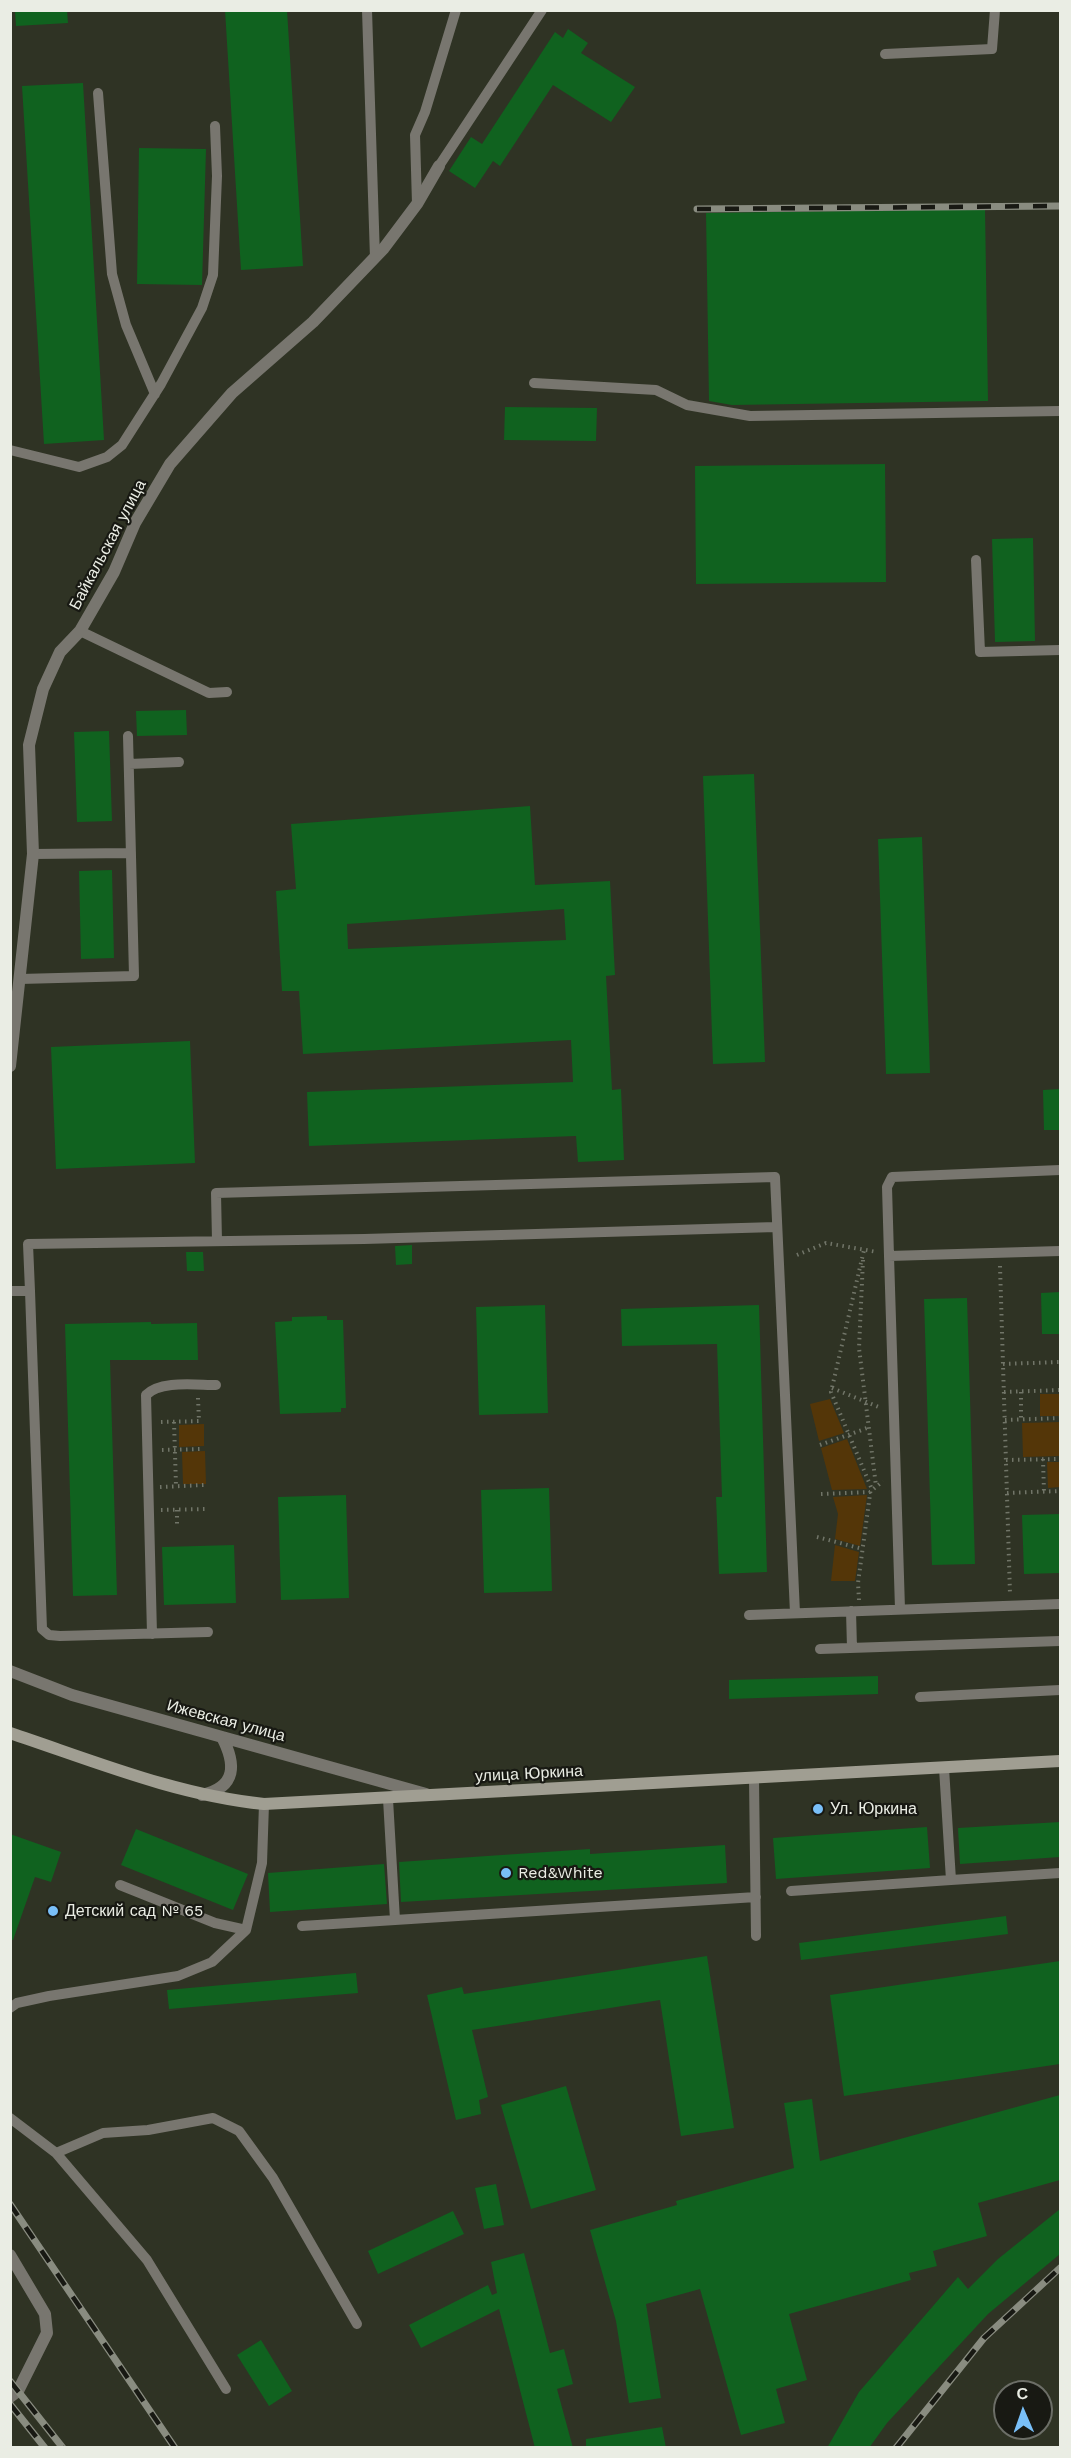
<!DOCTYPE html>
<html>
<head>
<meta charset="utf-8">
<style>
  body { margin:0 }
  #map { position:relative; width:1071px; height:2458px; overflow:hidden; background:#2f3324; font-family:"Work Sans",sans-serif }
  canvas { display:block }
  .frame { position:absolute; inset:0; border:12px solid #eaede4; pointer-events:none }
  .north { position:absolute; left:993px; top:2380px; width:60px; height:60px; box-sizing:border-box; background:#181913; border:2px solid #6c6e67; border-radius:50%; rotate:358deg; font-size:16px; font-weight:700; line-height:24px; text-align:center; color:#eaede4 }
  .north::after { content:''; display:block; margin:auto; width:21px; height:27px; background:#79bff8; clip-path:polygon(50% 0,100% 100%,50% 72%,0 100%) }
</style>
</head>
<body>
<div id="map">
<canvas width="1071" height="2458"></canvas>
<div class="frame"></div>
<div class="north">С</div>
</div>
<script>
const ctx = document.querySelector('canvas').getContext('2d');
ctx.lineJoin = 'round';
function fillPath(path, color) {
  ctx.fillStyle = color;
  ctx.fill(path, 'evenodd');
}
function trace(path, color, width, dash) {
  ctx.strokeStyle = color;
  ctx.lineWidth = width;
  ctx.lineCap = dash ? 'butt' : 'round';
  ctx.setLineDash(dash || []);
  ctx.stroke(path);
}
function label(font, color, halo, rows, align = 'center') {
  ctx.font = font + ' "Work Sans",sans-serif';
  ctx.lineWidth = 4.5;
  ctx.setLineDash([]);
  ctx.textBaseline = 'middle';
  ctx.strokeStyle = halo;
  ctx.fillStyle = color;
  for (const [text, x, y, turn = 0] of rows) {
    ctx.save();
    ctx.translate(x, y);
    ctx.rotate((+turn || 0) * Math.PI / 180);
    ctx.textAlign = isNaN(turn) ? turn : align;
    if (halo) ctx.strokeText(text, 0, 0);
    ctx.fillText(text, 0, 0);
    ctx.restore();
  }
}
fillPath(new Path2D(`
  M 1040,1394 L 1060,1394 L 1060,1416 L 1040,1416 Z
  M 830,1399 L 844,1433 L 819,1441 L 810,1404 Z
  M 1060,1422 L 1060,1456 L 1023,1457 L 1022,1423 Z
  M 204,1424 L 204,1446 L 179,1447 L 179,1425 Z
  M 847,1439 L 867,1489 L 832,1490 L 821,1448 Z
  M 205,1451 L 206,1484 L 183,1484 L 182,1452 Z
  M 1047,1462 L 1060,1462 L 1060,1487 L 1048,1488 Z
  M 867,1495 L 860,1546 L 835,1539 L 838,1514 L 833,1497 Z
  M 835,1545 L 859,1552 L 855,1581 L 831,1581 Z`), '#543608');
fillPath(new Path2D(`
  M 15,10 L 67,10 L 68,23 L 16,26 Z
  M 225,10 L 287,10 L 303,266 L 241,270 Z
  M 568,29 L 588,43 L 581,53 L 635,87 L 611,122 L 553,85 L 500,166 L 493,161 L 475,188 L 449,171 L 471,137 L 482,144 L 555,32 L 563,38 Z
  M 83,83 L 104,440 L 44,444 L 22,86 Z
  M 139,148 L 206,149 L 202,285 L 137,284 Z
  M 985,209 L 988,401 L 732,405 L 709,401 L 706,213 Z
  M 505,407 L 597,408 L 596,441 L 504,440 Z
  M 885,464 L 886,582 L 696,584 L 695,466 Z
  M 1033,538 L 1035,641 L 995,642 L 992,539 Z
  M 186,710 L 187,735 L 137,736 L 136,711 Z
  M 109,731 L 112,821 L 77,822 L 74,732 Z
  M 754,774 L 765,1062 L 713,1064 L 703,776 Z
  M 530,806 L 535,885 L 610,881 L 615,975 L 606,976 L 612,1090 L 621,1089 L 624,1160 L 578,1162 L 576,1136 L 309,1146 L 307,1092 L 573,1082 L 571,1040 L 303,1054 L 299,991 L 282,991 L 276,891 L 296,889 L 291,824 ZM 564,909 L 566,940 L 348,949 L 347,924 Z
  M 922,837 L 930,1073 L 886,1074 L 878,839 Z
  M 112,870 L 114,958 L 81,959 L 79,871 Z
  M 190,1041 L 195,1163 L 56,1169 L 51,1047 Z
  M 1060,1089 L 1060,1130 L 1044,1130 L 1043,1090 Z
  M 412,1245 L 412,1264 L 396,1265 L 395,1246 Z
  M 186,1252 L 203,1252 L 204,1271 L 187,1271 Z
  M 1060,1292 L 1060,1334 L 1042,1334 L 1041,1293 Z
  M 967,1298 L 975,1564 L 932,1565 L 924,1299 Z
  M 545,1305 L 548,1413 L 479,1415 L 476,1307 Z
  M 759,1305 L 767,1572 L 719,1574 L 716,1497 L 722,1497 L 717,1344 L 622,1346 L 621,1309 Z
  M 327,1316 L 327,1320 L 343,1320 L 346,1408 L 341,1408 L 341,1412 L 280,1414 L 275,1322 L 292,1321 L 292,1317 Z
  M 151,1322 L 151,1324 L 197,1323 L 198,1360 L 110,1360 L 117,1595 L 73,1596 L 65,1324 Z
  M 549,1488 L 552,1591 L 484,1593 L 481,1490 Z
  M 346,1495 L 349,1598 L 281,1600 L 278,1497 Z
  M 1060,1514 L 1060,1573 L 1024,1574 L 1022,1515 Z
  M 234,1545 L 236,1603 L 164,1605 L 162,1547 Z
  M 878,1676 L 878,1694 L 729,1699 L 729,1680 Z
  M 1060,1822 L 1060,1857 L 960,1864 L 958,1828 Z
  M 927,1827 L 930,1868 L 776,1879 L 773,1838 Z
  M 136,1829 L 248,1874 L 233,1910 L 121,1865 Z
  M 10,1834 L 61,1852 L 51,1882 L 35,1877 L 13,1940 L 10,1940 Z
  M 725,1845 L 727,1883 L 401,1902 L 399,1862 L 590,1849 L 590,1854 Z
  M 384,1864 L 387,1904 L 270,1912 L 268,1873 Z
  M 1006,1916 L 1008,1934 L 801,1960 L 799,1943 Z
  M 707,1956 L 734,2128 L 681,2136 L 660,2000 L 472,2030 L 488,2097 L 479,2100 L 481,2114 L 456,2120 L 427,1995 L 462,1987 L 464,1994 Z
  M 1060,1961 L 1060,2064 L 844,2096 L 830,1995 Z
  M 356,1973 L 358,1993 L 169,2009 L 167,1990 Z
  M 566,2086 L 596,2190 L 531,2209 L 501,2105 Z
  M 1060,2095 L 1060,2180 L 978,2203 L 987,2236 L 933,2251 L 937,2266 L 909,2273 L 911,2280 L 789,2314 L 807,2380 L 776,2389 L 785,2423 L 741,2435 L 700,2289 L 646,2304 L 661,2398 L 629,2403 L 616,2321 L 590,2230 L 677,2205 L 676,2201 L 794,2168 L 784,2103 L 812,2099 L 820,2161 Z
  M 496,2184 L 504,2225 L 484,2229 L 475,2188 Z
  M 1060,2209 L 1060,2254 L 988,2314 L 887,2423 L 869,2448 L 827,2448 L 859,2392 L 958,2277 L 968,2289 L 998,2259 Z
  M 453,2211 L 464,2234 L 378,2274 L 368,2251 Z
  M 524,2253 L 550,2353 L 564,2349 L 573,2384 L 557,2389 L 573,2448 L 535,2448 L 499,2309 L 421,2348 L 409,2325 L 488,2285 L 492,2295 L 497,2293 L 491,2262 Z
  M 261,2340 L 292,2391 L 269,2406 L 237,2355 Z
  M 662,2427 L 666,2448 L 586,2448 L 586,2439 Z`), '#10621f');
trace(new Path2D(`
  M 797,1255 L 826,1243 L 877,1252
  M 863,1260 L 859,1348 L 876,1486
  M 1000,1266 L 1010,1594
  M 1003,1364 L 1060,1362
  M 832,1388 L 881,1408
  M 1004,1392 L 1060,1390
  M 1021,1392 L 1021,1419
  M 198,1398 L 199,1421
  M 1005,1420 L 1060,1418
  M 161,1422 L 202,1421
  M 174,1422 L 176,1486
  M 820,1445 L 870,1427
  M 162,1450 L 203,1449
  M 1043,1459 L 1044,1492
  M 1006,1460 L 1060,1459
  M 160,1487 L 204,1485
  M 1007,1493 L 1060,1491
  M 821,1494 L 870,1492 L 883,1481
  M 161,1510 L 205,1509
  M 177,1510 L 177,1525
  M 817,1537 L 863,1549
  M 859,1600 L 858,1583 L 871,1487 L 831,1392 L 864,1250`), '#717568', 4, [1.5, 4.5]);
trace(new Path2D(`
  M 367,10 L 375,258
  M 885,54 L 992,49 L 995,10
  M 98,93 L 112,274 L 126,325 L 155,394
  M 439,166 L 542,10
  M 417,204 L 415,135 L 425,112 L 456,10
  M 534,383 L 656,390 L 687,405 L 750,416 L 1060,411
  M 10,450 L 79,467 L 107,457 L 122,445 L 161,384 L 202,308 L 213,275 L 217,176 L 215,126
  M 976,560 L 980,652 L 1060,650
  M 80,631 L 209,693 L 227,692
  M 129,764 L 179,762
  M 33,854 L 131,853
  M 20,979 L 134,976 L 128,736
  M 217,1241 L 216,1193 L 775,1177 L 795,1613
  M 889,1256 L 887,1187 L 892,1177 L 1060,1170
  M 10,1291 L 30,1291 L 42,1629 L 49,1635 L 60,1636 L 208,1632
  M 30,1291 L 28,1244 L 364,1239 L 776,1227
  M 900,1609 L 889,1256 L 1060,1251
  M 851,1611 L 852,1648
  M 749,1615 L 1060,1604
  M 152,1634 L 146,1395 C 160,1380 196,1385 216,1385
  M 820,1649 L 1060,1641
  M 920,1697 L 1060,1690
  M 944,1768 L 951,1880 L 1060,1873
  M 754,1779 L 756,1936
  M 388,1799 L 395,1920 L 756,1897
  M 120,1885 L 215,1923 L 246,1930 L 262,1863 L 264,1804
  M 791,1891 L 951,1880
  M 302,1926 L 395,1920
  M 10,2008 L 17,2003 L 49,1996 L 178,1976 L 212,1962 L 246,1930
  M 10,2118 L 56,2153 L 103,2133 L 148,2130 L 213,2118 L 239,2131 L 273,2178 L 357,2324
  M 56,2153 L 147,2260 L 226,2389`), '#78766f', 10);
trace(new Path2D(`
  M 10,1066 L 33,854 L 29,745 L 43,689 L 60,652 L 80,631 L 114,572 L 135,523 L 170,464 L 232,393 L 313,322 L 384,248 L 417,204 L 439,166
  M 10,2255 L 45,2314 L 47,2333 L 18,2391 L 10,2397`), '#78766f', 12);
trace(new Path2D(`
  M 10,1671 L 72,1695 L 426,1794
  M 202,1795 C 237,1787 236,1764 222,1737`), '#78766f', 12);
trace(new Path2D(`
  M 10,1733 C 94,1761 176,1795 264,1804 L 1060,1761`), '#a09e92', 12);
const rail = new Path2D(`
  M 697,209 L 1060,206
  M 10,2204 L 175,2448
  M 10,2381 L 63,2448
  M 10,2404 L 45,2448
  M 896,2448 L 984,2338 L 1060,2268`);
trace(rail, '#898c80', 7);
trace(rail, '#181913', 4.5, [14]);
for (const [x, y, r, color] of [
  [818,1809,6,"#79bff8"],
  [506,1873,6,"#79bff8"],
  [53,1911,6,"#79bff8"]
]) {
  const dot = new Path2D();
  dot.arc(x, y, r, 0, 2 * Math.PI);
  ctx.fillStyle = color;
  ctx.fill(dot);
  trace(dot, '#181913', 2);
}
label('16px', '#eaede4', '#181913', [
  ["Байкальская улица",108,545,-62],
  ["Ижевская улица",226,1721,15],
  ["улица Юркина",529,1774,-3]
]);
label('16px', '#eaede4', '#181913', [
  ["Ул. Юркина",830,1809],
  ["Red&White",518,1873],
  ["Детский сад № 65",65,1911]
], 'left');
</script>
</body>
</html>
